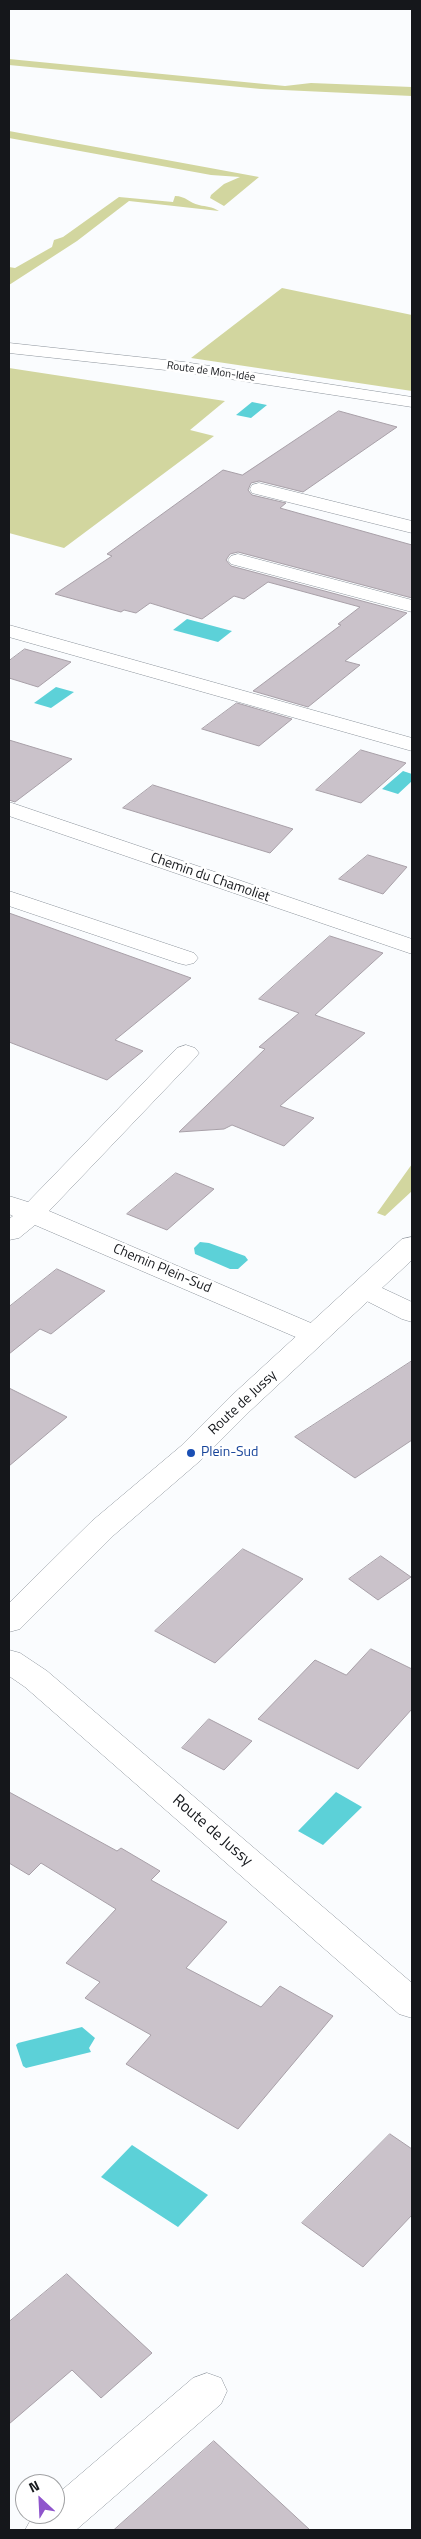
<!DOCTYPE html>
<html>
<head>
<meta charset="utf-8">
<style>
  body { margin:0 }
  #map { position:relative; width:421px; height:2539px; overflow:hidden; background:#fafcfe; font-family:"Titillium Web",sans-serif }
  canvas { display:block }
  .frame { position:absolute; inset:0; border:10px solid #15171b; pointer-events:none }
  .north { position:absolute; left:15px; top:2474px; width:50px; height:50px; box-sizing:border-box; background:#fff; border:1px solid #a1a2a4; border-radius:50%; rotate:335deg; font-size:14px; font-weight:700; line-height:20px; text-align:center; color:#15171b }
  .north::after { content:''; display:block; margin:auto; width:18px; height:22px; background:#8f55cc; clip-path:polygon(50% 0,100% 100%,50% 72%,0 100%) }
</style>
</head>
<body>
<div id="map">
<canvas width="421" height="2539"></canvas>
<div class="frame"></div>
<div class="north">N</div>
</div>
<script>
const ctx = document.querySelector('canvas').getContext('2d');
ctx.lineJoin = 'round';
function fillPath(path, color) {
  ctx.fillStyle = color;
  ctx.fill(path, 'evenodd');
}
function trace(path, color, width, dash) {
  ctx.strokeStyle = color;
  ctx.lineWidth = width;
  ctx.lineCap = dash ? 'butt' : 'round';
  ctx.setLineDash(dash || []);
  ctx.stroke(path);
}
function label(font, color, halo, rows, align = 'center') {
  ctx.font = font + ' "Titillium Web",sans-serif';
  ctx.lineWidth = 5;
  ctx.setLineDash([]);
  ctx.textBaseline = 'middle';
  ctx.strokeStyle = halo;
  ctx.fillStyle = color;
  for (const [text, x, y, turn = 0] of rows) {
    ctx.save();
    ctx.translate(x, y);
    ctx.rotate((+turn || 0) * Math.PI / 180);
    ctx.textAlign = isNaN(turn) ? turn : align;
    if (halo) ctx.strokeText(text, 0, 0);
    ctx.fillText(text, 0, 0);
    ctx.restore();
  }
}
fillPath(new Path2D(`
  M 9,59 L 285,86 L 311,83 L 412,87 L 412,96 L 261,89 L 9,65 Z
  M 9,131 L 259,177 L 224,206 L 210,198 L 211,195 L 224,184 L 240,177 L 211,175 L 9,138 Z
  M 175,196 C 186,196 189,203 199,205 C 207,207 211,206 219,211 L 129,201 L 77,241 L 9,285 L 9,267 L 15,268 L 52,247 L 54,240 L 63,237 L 119,197 L 173,202 Z
  M 282,288 L 412,315 L 412,391 L 191,358 Z
  M 9,368 L 225,401 L 190,430 L 214,436 L 64,548 L 9,533 Z
  M 412,1164 L 412,1191 L 385,1216 L 377,1213 Z`), '#d2d69f');
fillPath(new Path2D(`
  M 252,402 L 267,405 L 251,418 L 236,415 Z
  M 187,619 L 232,631 L 218,642 L 173,630 Z
  M 56,687 L 74,692 L 51,708 L 34,703 Z
  M 403,771 L 412,774 L 412,781 L 398,794 L 382,789 Z
  M 200,1242 L 209,1243 L 245,1256 L 248,1260 L 238,1269 L 230,1269 L 195,1254 L 194,1248 Z
  M 336,1792 L 362,1807 L 323,1845 L 298,1831 Z
  M 82,2027 L 95,2038 L 89,2048 L 91,2052 L 26,2068 L 23,2066 L 16,2045 L 18,2043 Z
  M 132,2145 L 208,2195 L 178,2227 L 101,2177 Z`), '#5cd1d8');
const building = new Path2D(`
  M 339,411 L 397,427 L 303,492 L 259,481 L 251,483 L 248,490 L 252,495 L 286,503 L 280,508 L 412,545 L 412,598 L 238,552 L 230,554 L 226,560 L 231,566 L 407,613 L 345,661 L 360,665 L 308,707 L 253,691 L 341,625 L 338,624 L 360,607 L 268,582 L 244,599 L 234,596 L 202,619 L 150,603 L 136,613 L 124,610 L 121,612 L 55,594 L 112,556 L 107,554 L 223,470 L 242,475 Z
  M 25,649 L 71,662 L 38,687 L 9,678 L 9,661 Z
  M 237,703 L 292,719 L 259,746 L 202,729 Z
  M 9,740 L 72,759 L 15,802 L 9,800 Z
  M 361,750 L 406,763 L 361,803 L 316,790 Z
  M 153,785 L 293,829 L 270,853 L 123,808 Z
  M 368,855 L 407,867 L 383,894 L 339,879 Z
  M 9,913 L 191,978 L 115,1040 L 143,1051 L 107,1080 L 9,1042 Z
  M 330,936 L 383,953 L 315,1015 L 365,1033 L 280,1106 L 314,1118 L 284,1146 L 232,1125 L 224,1129 L 179,1132 L 265,1049 L 259,1047 L 299,1013 L 259,999 Z
  M 176,1173 L 214,1189 L 167,1230 L 127,1214 Z
  M 57,1269 L 105,1291 L 51,1334 L 40,1329 L 9,1354 L 9,1307 Z
  M 412,1361 L 412,1440 L 355,1478 L 295,1437 Z
  M 9,1388 L 67,1417 L 9,1466 Z
  M 243,1549 L 303,1579 L 215,1663 L 155,1631 Z
  M 381,1556 L 411,1577 L 378,1600 L 349,1579 Z
  M 371,1649 L 412,1669 L 412,1709 L 358,1769 L 258,1719 L 315,1660 L 346,1675 Z
  M 209,1719 L 252,1741 L 224,1770 L 182,1748 Z
  M 9,1792 L 117,1851 L 121,1848 L 160,1871 L 151,1880 L 227,1922 L 186,1968 L 261,2007 L 280,1986 L 333,2016 L 238,2129 L 126,2064 L 151,2035 L 85,1998 L 100,1982 L 66,1963 L 116,1909 L 41,1863 L 29,1875 L 9,1863 Z
  M 390,2134 L 412,2149 L 412,2215 L 363,2267 L 302,2223 Z
  M 67,2274 L 152,2353 L 101,2398 L 72,2370 L 9,2424 L 9,2322 Z
  M 214,2441 L 310,2530 L 114,2530 Z`);
fillPath(building, '#cac2ca');
trace(building, '#a8a0a8', 1);
const minor = new Path2D(`
  M 259,483 L 412,521 L 412,533 L 252,493 L 250,489 L 252,485 Z
  M 238,554 L 412,600 L 412,612 L 231,564 L 228,560 L 231,556 Z
  M 9,625 L 412,738 L 412,751 L 9,637 Z
  M 9,802 L 412,939 L 412,954 L 9,816 Z
  M 9,891 L 194,953 L 198,958 L 194,963 L 186,965 L 178,963 L 9,906 Z
  M 186,1045 L 195,1048 L 199,1053 L 195,1058 L 49,1211 L 325,1329 L 329,1335 L 325,1341 L 315,1344 L 305,1341 L 35,1225 L 19,1238 L 9,1240 L 9,1219 L 13,1216 L 9,1214 L 9,1196 L 28,1202 L 177,1048 Z
  M 365,1280 L 412,1302 L 412,1322 L 402,1319 L 355,1295 L 351,1289 L 355,1283 Z
  M 9,1650 L 20,1653 L 47,1671 L 412,1983 L 412,2018 L 399,2014 L 25,1687 L 9,1676 Z
  M 207,2373 L 221,2378 L 227,2391 L 221,2404 L 76,2530 L 25,2530 L 34,2514 L 55,2514 L 55,2496 L 193,2378 Z`);
const major = new Path2D(`
  M 9,343 L 184,362 L 412,397 L 412,407 L 184,372 L 9,353 Z
  M 412,1237 L 412,1260 L 250,1411 L 201,1460 L 114,1535 L 20,1629 L 9,1632 L 9,1603 L 92,1521 L 181,1446 L 230,1397 L 402,1239 Z`);
trace(minor, '#8d949c', 1);
trace(major, '#8d949c', 1);
fillPath(minor, '#fff');
fillPath(major, '#fff');
for (const [x, y, r, color] of [
  [191,1453,5,"#1a4fb4"]
]) {
  const dot = new Path2D();
  dot.arc(x, y, r, 0, 2 * Math.PI);
  ctx.fillStyle = color;
  ctx.fill(dot);
  trace(dot, '#fff', 2);
}
label('11px', '#15171b', '#fff', [
  ["Route de Mon-Idée",211,372,8]
]);
label('14px', '#15171b', '#fff', [
  ["Chemin du Chamoliet",210,878,19],
  ["Chemin Plein-Sud",162,1269,23],
  ["Route de Jussy",243,1403,-43]
]);
label('14px', '#164399', '#fff', [
  ["Plein-Sud",201,1453]
], 'left');
label('16px', '#15171b', '#fff', [
  ["Route de Jussy",212,1831,41]
]);
</script>
</body>
</html>
